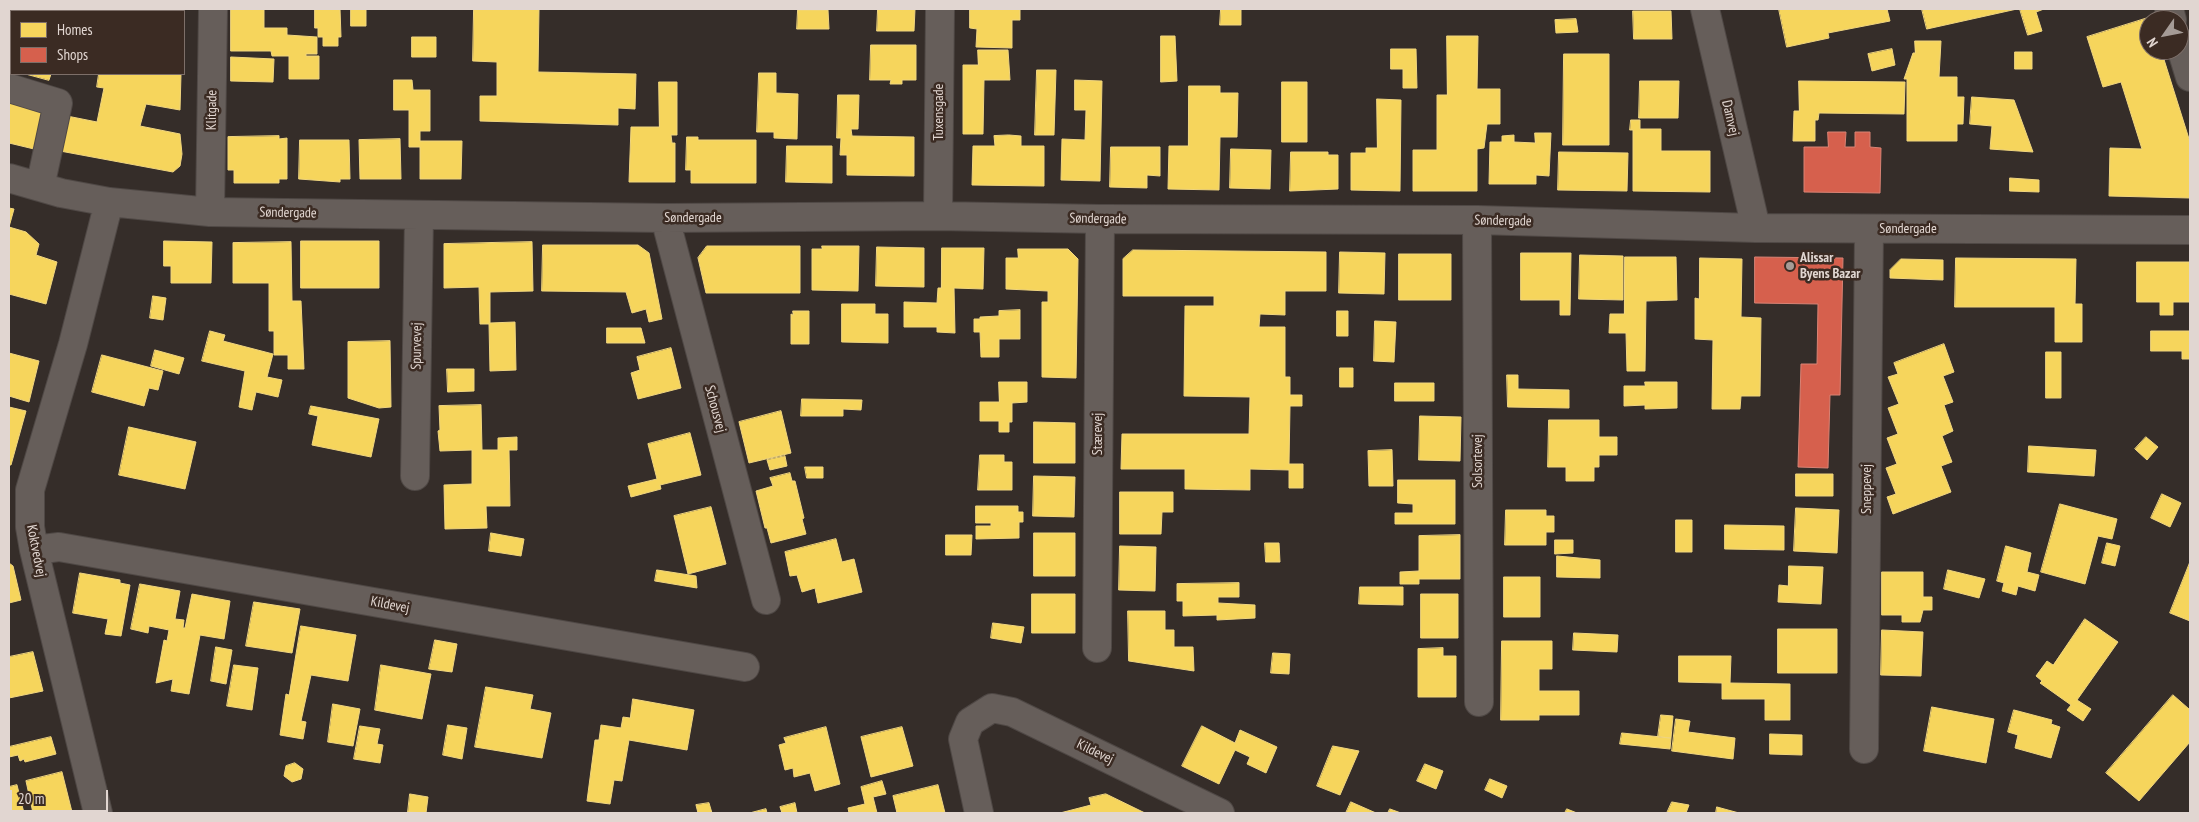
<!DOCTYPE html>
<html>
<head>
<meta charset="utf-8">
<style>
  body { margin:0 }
  #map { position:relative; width:2199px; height:822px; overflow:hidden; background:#352d29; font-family:"PT Sans Narrow",sans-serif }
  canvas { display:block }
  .frame { position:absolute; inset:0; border:10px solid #e1d6d1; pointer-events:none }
  .legend { position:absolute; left:10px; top:10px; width:175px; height:65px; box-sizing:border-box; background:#3b2b23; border:1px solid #7d6f69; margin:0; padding:6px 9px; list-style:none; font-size:15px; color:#e1d6d1 }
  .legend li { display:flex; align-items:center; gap:10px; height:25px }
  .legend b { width:25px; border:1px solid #7d6f69 }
  .north { position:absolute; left:2139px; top:10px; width:50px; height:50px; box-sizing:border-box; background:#3b2b23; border:1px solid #7d6f69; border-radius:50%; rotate:237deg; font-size:14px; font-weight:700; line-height:20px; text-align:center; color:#e1d6d1 }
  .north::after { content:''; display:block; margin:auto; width:18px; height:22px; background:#a59b96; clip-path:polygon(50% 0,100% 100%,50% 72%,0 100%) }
  .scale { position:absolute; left:10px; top:790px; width:98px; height:22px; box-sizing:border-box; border:2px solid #e1d6d1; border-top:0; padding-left:6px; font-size:15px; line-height:18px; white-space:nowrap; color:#e1d6d1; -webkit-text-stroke:4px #3b2b23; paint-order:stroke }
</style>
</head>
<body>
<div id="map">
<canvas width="2199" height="822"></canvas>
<div class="frame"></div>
<ul class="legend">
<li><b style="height:14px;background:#f6d55c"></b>Homes</li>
<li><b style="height:14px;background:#d6604d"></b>Shops</li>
</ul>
<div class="north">N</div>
<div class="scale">20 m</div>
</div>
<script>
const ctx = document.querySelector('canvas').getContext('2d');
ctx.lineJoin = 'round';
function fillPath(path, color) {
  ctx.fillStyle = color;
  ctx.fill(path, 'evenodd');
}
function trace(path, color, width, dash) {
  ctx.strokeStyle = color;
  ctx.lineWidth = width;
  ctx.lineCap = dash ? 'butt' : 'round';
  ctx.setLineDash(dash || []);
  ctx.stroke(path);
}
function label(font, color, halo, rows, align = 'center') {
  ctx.font = font + ' "PT Sans Narrow",sans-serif';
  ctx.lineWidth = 5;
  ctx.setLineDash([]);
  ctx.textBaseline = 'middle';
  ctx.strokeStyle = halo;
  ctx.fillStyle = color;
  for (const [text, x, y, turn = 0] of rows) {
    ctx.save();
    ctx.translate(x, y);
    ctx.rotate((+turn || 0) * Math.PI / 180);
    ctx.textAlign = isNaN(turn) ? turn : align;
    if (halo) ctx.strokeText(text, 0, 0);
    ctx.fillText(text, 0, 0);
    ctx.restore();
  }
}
const homes = new Path2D(`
  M 142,9 L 184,9 L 184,11 L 142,11 Z
  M 231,9 L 264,9 L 264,28 L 287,28 L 287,35 L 317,37 L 317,54 L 306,54 L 306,56 L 319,56 L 319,79 L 289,79 L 289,56 L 272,56 L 271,51 L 231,51 Z
  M 315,9 L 340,9 L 341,37 L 338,37 L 338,46 L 323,46 L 323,37 L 318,37 L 318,28 L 315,28 Z
  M 351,9 L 366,9 L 366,26 L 351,26 Z
  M 474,9 L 539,9 L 538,72 L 636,74 L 635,109 L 618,108 L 618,125 L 480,121 L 480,96 L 497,96 L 497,62 L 473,61 Z
  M 878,9 L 915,9 L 914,31 L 877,31 Z
  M 970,9 L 1020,9 L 1020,20 L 1012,20 L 1012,48 L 976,47 L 977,29 L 970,28 Z
  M 1221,9 L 1241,9 L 1241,25 L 1220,25 Z
  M 1779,9 L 1887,9 L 1890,21 L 1828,33 L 1829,38 L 1787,47 Z
  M 1922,9 L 2017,9 L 1927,29 Z
  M 2020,9 L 2044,9 L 2036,12 L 2042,31 L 2028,35 Z
  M 798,10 L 828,10 L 829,29 L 797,29 Z
  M 1633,11 L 1671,11 L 1672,39 L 1634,39 Z
  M 2151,17 L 2149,50 L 2161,50 L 2190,142 L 2190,198 L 2109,196 L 2110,148 L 2142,149 L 2121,82 L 2103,87 L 2087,37 Z
  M 1576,19 L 1578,32 L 1556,33 L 1555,20 Z
  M 9,23 L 11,23 L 11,70 L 9,69 Z
  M 1161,36 L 1175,36 L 1177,81 L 1161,82 Z
  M 1447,36 L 1478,36 L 1477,89 L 1500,89 L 1500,124 L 1487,124 L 1484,148 L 1477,149 L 1477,191 L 1413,191 L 1413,150 L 1437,150 L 1437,95 L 1447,95 Z
  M 412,37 L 436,37 L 436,57 L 412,57 Z
  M 1915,41 L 1941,41 L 1939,77 L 1957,77 L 1957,97 L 1964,97 L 1963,124 L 1957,124 L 1957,141 L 1907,141 L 1907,79 L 1904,79 L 1913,53 L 1915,53 Z
  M 871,45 L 916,45 L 916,80 L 902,80 L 902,84 L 890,84 L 891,80 L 870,80 Z
  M 1391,49 L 1416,49 L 1417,88 L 1403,88 L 1403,69 L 1391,69 Z
  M 1892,49 L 1895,65 L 1872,71 L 1868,54 Z
  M 978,50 L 1008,50 L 1010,80 L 984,80 L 983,134 L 963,134 L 963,65 L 978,65 Z
  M 2015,52 L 2032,52 L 2032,69 L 2015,69 Z
  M 1564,54 L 1609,54 L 1609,145 L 1563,145 Z
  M 231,57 L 274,59 L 273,82 L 231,81 Z
  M 1037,70 L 1056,70 L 1054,135 L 1035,135 Z
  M 759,73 L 776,73 L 776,93 L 798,94 L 797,139 L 774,138 L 774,132 L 757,132 Z
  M 26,74 L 51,74 L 49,80 Z
  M 99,74 L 181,74 L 180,110 L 146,104 L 140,126 L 180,134 L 182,154 L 180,166 L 173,172 L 60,151 L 67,116 L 97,122 L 104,88 L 97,87 Z
  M 394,80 L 412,80 L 413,90 L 430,90 L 430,131 L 420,131 L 420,141 L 462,141 L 461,179 L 420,179 L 420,147 L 409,147 L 409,110 L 394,110 Z
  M 1075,80 L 1102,81 L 1100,181 L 1061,180 L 1062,139 L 1085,140 L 1086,110 L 1075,110 Z
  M 1640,81 L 1679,81 L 1678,118 L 1639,118 Z
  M 1799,81 L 1905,82 L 1904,114 L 1819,113 L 1818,120 L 1815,120 L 1815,141 L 1793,141 L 1794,111 L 1799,111 Z
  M 659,82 L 677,82 L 677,135 L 671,135 L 672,143 L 675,143 L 675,182 L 629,182 L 631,127 L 659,127 Z
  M 1282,82 L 1307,82 L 1307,142 L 1282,142 Z
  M 1189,86 L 1220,86 L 1220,93 L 1238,93 L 1237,137 L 1220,137 L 1219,190 L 1168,189 L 1169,146 L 1188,146 Z
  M 838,95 L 859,95 L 858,129 L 851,129 L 852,136 L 914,137 L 914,176 L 847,175 L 847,155 L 840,155 L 841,138 L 837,138 Z
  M 1972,97 L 2014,100 L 2033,152 L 1990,149 L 1992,126 L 1970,124 Z
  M 1377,99 L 1401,100 L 1400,191 L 1351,190 L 1351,153 L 1366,153 L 1366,148 L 1377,148 Z
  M 9,102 L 44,112 L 34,149 L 9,143 Z
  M 1631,120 L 1640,120 L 1640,129 L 1661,129 L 1661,151 L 1710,151 L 1710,192 L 1633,191 L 1633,130 L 1630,130 Z
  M 1535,133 L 1551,133 L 1549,176 L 1536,175 L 1536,184 L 1489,184 L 1490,142 L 1502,142 L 1502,136 L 1514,135 L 1514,142 L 1535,143 Z
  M 1009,135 L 1021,136 L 1021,146 L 1044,146 L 1044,186 L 972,185 L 973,146 L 995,146 L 994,136 Z
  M 279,136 L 279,139 L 287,138 L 287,179 L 279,179 L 279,183 L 234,183 L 234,170 L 228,170 L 228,137 Z
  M 687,137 L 698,137 L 698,140 L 756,140 L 756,183 L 691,183 L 691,170 L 686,170 Z
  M 400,139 L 401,179 L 360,179 L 359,140 Z
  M 300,140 L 349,140 L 350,179 L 340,179 L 340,182 L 299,179 Z
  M 787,146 L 832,146 L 832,183 L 786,182 Z
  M 1111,147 L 1160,147 L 1160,176 L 1147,175 L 1147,188 L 1110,187 Z
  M 1231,149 L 1271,150 L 1270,189 L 1230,188 Z
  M 1291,152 L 1328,152 L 1328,155 L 1338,155 L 1338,189 L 1290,191 Z
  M 1559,152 L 1628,153 L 1627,191 L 1558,190 Z
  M 2010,178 L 2039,180 L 2039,192 L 2010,191 Z
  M 9,208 L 14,209 L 9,227 L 26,232 L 39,244 L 36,255 L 57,262 L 46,304 L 9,294 Z
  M 164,241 L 212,242 L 211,283 L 171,283 L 171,266 L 164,266 Z
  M 301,241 L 379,241 L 379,288 L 301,288 Z
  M 291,242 L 292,301 L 301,301 L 304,369 L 288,369 L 288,355 L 274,355 L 274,331 L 269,331 L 269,283 L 233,283 L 233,243 Z
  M 532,242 L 533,291 L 490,292 L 490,323 L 515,322 L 516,370 L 490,371 L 489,324 L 480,324 L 479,287 L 444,288 L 444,244 Z
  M 543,245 L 638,245 L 649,253 L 662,319 L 649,322 L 646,309 L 632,313 L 626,292 L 542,291 Z
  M 707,246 L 800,246 L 800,293 L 706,293 L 698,258 Z
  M 822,246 L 859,246 L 858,291 L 812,290 L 812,249 L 822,249 Z
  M 877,247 L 924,248 L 924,287 L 876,286 Z
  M 942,248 L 984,248 L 983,289 L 954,288 L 955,333 L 937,332 L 937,327 L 904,327 L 904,302 L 937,303 L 938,288 L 941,288 Z
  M 1018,249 L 1068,249 L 1078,259 L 1076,378 L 1042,377 L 1042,302 L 1048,302 L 1048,291 L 1006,289 L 1006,258 L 1018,258 Z
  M 1133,250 L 1326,252 L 1326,291 L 1285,291 L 1285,315 L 1260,314 L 1259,327 L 1285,327 L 1285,377 L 1290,377 L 1290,395 L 1302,395 L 1302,406 L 1290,406 L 1289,464 L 1303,464 L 1303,488 L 1289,488 L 1289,470 L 1250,469 L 1250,490 L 1185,489 L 1185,469 L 1121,469 L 1122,434 L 1249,434 L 1250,397 L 1184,396 L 1185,306 L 1214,306 L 1214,296 L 1123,296 L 1123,259 Z
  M 1340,252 L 1385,253 L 1384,294 L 1339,293 Z
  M 1521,253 L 1571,253 L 1570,315 L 1560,315 L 1560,300 L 1521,300 Z
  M 1399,254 L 1451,254 L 1451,300 L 1399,300 Z
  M 1580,255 L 1623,256 L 1623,300 L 1579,299 Z
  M 1625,257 L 1676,257 L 1677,300 L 1646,301 L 1645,371 L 1627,371 L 1626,333 L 1609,333 L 1610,314 L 1624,314 Z
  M 1700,258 L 1742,259 L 1741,317 L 1761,318 L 1760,396 L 1741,396 L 1740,409 L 1712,409 L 1713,340 L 1695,339 L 1695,298 L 1699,299 Z
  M 1956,258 L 2076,259 L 2075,304 L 2082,304 L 2082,342 L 2055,342 L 2055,307 L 1955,307 Z
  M 1901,259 L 1943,260 L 1943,280 L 1890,278 L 1890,270 Z
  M 2137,262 L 2190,262 L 2190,302 L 2173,302 L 2173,315 L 2160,315 L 2160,302 L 2137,302 Z
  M 153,296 L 166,298 L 163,320 L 150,318 Z
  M 842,304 L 875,304 L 875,314 L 888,314 L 888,343 L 842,342 Z
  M 1020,310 L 1020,339 L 999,339 L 999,357 L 981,357 L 980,332 L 974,332 L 974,319 L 980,319 L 980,317 L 999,316 L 999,311 Z
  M 793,311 L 809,311 L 809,344 L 791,344 L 791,314 L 793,315 Z
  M 1337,311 L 1348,311 L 1348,336 L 1337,336 Z
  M 1375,321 L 1396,322 L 1394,362 L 1374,361 Z
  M 607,328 L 641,328 L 645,343 L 607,343 Z
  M 210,331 L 225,335 L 223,341 L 273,354 L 267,377 L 282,380 L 278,397 L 256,392 L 252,410 L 239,407 L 245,371 L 202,361 Z
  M 2151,331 L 2190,331 L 2190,359 L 2182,359 L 2182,351 L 2151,351 Z
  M 390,341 L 391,407 L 379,408 L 348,398 L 348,342 Z
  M 1944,344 L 1954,372 L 1943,376 L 1953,402 L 1944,405 L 1953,431 L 1942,436 L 1952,462 L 1941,466 L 1951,492 L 1893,514 L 1887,497 L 1896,494 L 1886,468 L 1897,464 L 1887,438 L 1898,434 L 1888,408 L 1899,404 L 1888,377 L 1898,374 L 1894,363 Z
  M 671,348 L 681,388 L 638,399 L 631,373 L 640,370 L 637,357 Z
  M 155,350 L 184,358 L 179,374 L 151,366 Z
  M 2046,352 L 2061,352 L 2061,398 L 2046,398 Z
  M 9,353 L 39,361 L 29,402 L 9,396 Z
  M 102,355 L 163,371 L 158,390 L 149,388 L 144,406 L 92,392 Z
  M 1340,368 L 1353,368 L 1353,387 L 1340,387 Z
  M 447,369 L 474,369 L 474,391 L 448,392 Z
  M 1507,375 L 1518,375 L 1518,389 L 1569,390 L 1569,408 L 1508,407 Z
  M 999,382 L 1027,382 L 1027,402 L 1012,403 L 1012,422 L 1009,422 L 1009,432 L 999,432 L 999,421 L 980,421 L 980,402 L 999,402 Z
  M 1645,382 L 1677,382 L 1677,408 L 1645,409 L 1645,405 L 1624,406 L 1624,386 L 1645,386 Z
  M 1395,383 L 1434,383 L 1434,401 L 1395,401 Z
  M 802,399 L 862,400 L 861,410 L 843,409 L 843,416 L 801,416 Z
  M 481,405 L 482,450 L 498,450 L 498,438 L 517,437 L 517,450 L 509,450 L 510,506 L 486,506 L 487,528 L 445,529 L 444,485 L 472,484 L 472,450 L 440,451 L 438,431 L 440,430 L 439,406 Z
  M 311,406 L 379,419 L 371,457 L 312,445 L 318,416 L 309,414 Z
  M 9,407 L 26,411 L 11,465 L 9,465 Z
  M 781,411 L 791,453 L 749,463 L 739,422 Z
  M 1420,416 L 1461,417 L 1460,461 L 1419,460 Z
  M 1549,420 L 1599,420 L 1599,437 L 1617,437 L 1617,455 L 1599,455 L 1599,467 L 1594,467 L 1594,481 L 1566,481 L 1566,467 L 1548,467 Z
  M 1034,422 L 1075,423 L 1075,463 L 1034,463 Z
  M 129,427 L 196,442 L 185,489 L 119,475 Z
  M 690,433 L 701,475 L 660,485 L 661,489 L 631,497 L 628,486 L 657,479 L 648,444 Z
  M 2146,437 L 2158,447 L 2147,460 L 2135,449 Z
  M 2029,446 L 2096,450 L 2094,476 L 2028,472 Z
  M 1392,450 L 1393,486 L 1369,486 L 1368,451 Z
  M 980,455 L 1004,455 L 1004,462 L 1012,462 L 1012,490 L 978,490 Z
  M 785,456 L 787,466 L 770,470 L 767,460 Z
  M 805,467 L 823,467 L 823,478 L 807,478 Z
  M 790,473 L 792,481 L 795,481 L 804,518 L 802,519 L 806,534 L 771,543 L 767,528 L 765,528 L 756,491 L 773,486 L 770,478 Z
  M 1796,474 L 1833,474 L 1833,496 L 1796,496 Z
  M 1034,476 L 1075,477 L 1074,517 L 1033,516 Z
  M 1398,480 L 1455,480 L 1455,524 L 1395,524 L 1395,513 L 1413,513 L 1413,504 L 1398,503 Z
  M 1120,492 L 1173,492 L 1173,512 L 1162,512 L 1161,534 L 1120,534 Z
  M 2162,494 L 2181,503 L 2170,527 L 2151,518 Z
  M 2060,504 L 2117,519 L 2112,539 L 2098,536 L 2085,584 L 2041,572 Z
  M 976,506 L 1018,506 L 1018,512 L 1023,512 L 1023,522 L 1019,522 L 1019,538 L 976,539 L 976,526 L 991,526 L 991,523 L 976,523 Z
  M 711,507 L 726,564 L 688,574 L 674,516 Z
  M 1796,508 L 1839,510 L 1837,553 L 1794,551 Z
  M 1506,510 L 1546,510 L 1546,516 L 1554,516 L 1554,532 L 1546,532 L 1546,545 L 1505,545 Z
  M 1676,520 L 1692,520 L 1692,552 L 1676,552 Z
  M 1725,525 L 1784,526 L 1784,550 L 1725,549 Z
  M 491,533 L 524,539 L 521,556 L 489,551 Z
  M 1034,533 L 1075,533 L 1075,576 L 1034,576 Z
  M 946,535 L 972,535 L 971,555 L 946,555 Z
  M 1460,535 L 1460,579 L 1419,579 L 1419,584 L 1400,584 L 1400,572 L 1419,571 L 1419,536 Z
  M 836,539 L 842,562 L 854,559 L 862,592 L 818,603 L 815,588 L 802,592 L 797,575 L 790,576 L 785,552 Z
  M 1555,540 L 1573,540 L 1573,553 L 1555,554 Z
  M 1265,543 L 1279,543 L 1280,562 L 1266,562 Z
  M 2107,543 L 2120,546 L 2115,566 L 2102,563 Z
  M 1120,546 L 1156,547 L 1155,591 L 1119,590 Z
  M 2006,546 L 2031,553 L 2027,572 L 2039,575 L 2035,591 L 2018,586 L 2016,595 L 2002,591 L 2004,583 L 1997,581 Z
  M 1557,556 L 1600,560 L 1600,578 L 1557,577 Z
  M 2190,562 L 2190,621 L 2170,613 Z
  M 9,563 L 13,566 L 21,600 L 9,603 Z
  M 1789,566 L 1823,567 L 1821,604 L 1778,602 L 1779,585 L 1788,586 Z
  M 657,570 L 696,576 L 697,588 L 655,581 Z
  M 1948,570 L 1985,579 L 1979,598 L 1944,589 Z
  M 1882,572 L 1923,572 L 1923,597 L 1932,597 L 1932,610 L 1923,610 L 1920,622 L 1902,622 L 1902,615 L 1882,615 Z
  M 80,573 L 120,580 L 120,583 L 130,585 L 121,636 L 105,634 L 108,619 L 73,613 Z
  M 1504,577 L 1540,577 L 1540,617 L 1504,617 Z
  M 1239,583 L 1239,597 L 1218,597 L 1218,603 L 1255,605 L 1255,618 L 1217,620 L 1217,615 L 1183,616 L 1183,601 L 1177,601 L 1177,584 Z
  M 140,584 L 180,591 L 175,619 L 184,620 L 183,628 L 185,628 L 192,594 L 230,601 L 224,639 L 200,635 L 189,694 L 171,691 L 173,679 L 156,683 L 164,640 L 167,641 L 169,630 L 149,626 L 148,633 L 131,629 Z
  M 1360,587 L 1403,587 L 1403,605 L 1359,604 Z
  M 1032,594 L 1075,594 L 1075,633 L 1032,633 Z
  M 1421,594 L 1458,594 L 1458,638 L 1421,638 Z
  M 254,602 L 300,609 L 292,653 L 246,646 Z
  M 1128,611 L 1165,611 L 1165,630 L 1174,630 L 1174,647 L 1193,647 L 1194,671 L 1129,661 Z
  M 2085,619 L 2118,642 L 2077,700 L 2091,709 L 2083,721 L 2067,710 L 2071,705 L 2040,683 L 2042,681 L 2036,676 L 2047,661 L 2053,665 Z
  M 993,623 L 1024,627 L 1021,643 L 991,638 Z
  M 301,626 L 356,635 L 348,681 L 311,675 L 301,721 L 306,722 L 303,739 L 280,735 L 286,694 L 289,695 Z
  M 1778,629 L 1837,629 L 1837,673 L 1778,673 Z
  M 1882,630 L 1923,632 L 1921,676 L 1881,675 Z
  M 1574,633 L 1618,635 L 1617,652 L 1573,650 Z
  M 435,640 L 457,644 L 452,672 L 429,669 Z
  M 1502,641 L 1552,641 L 1552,669 L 1539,669 L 1539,691 L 1579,691 L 1579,715 L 1539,715 L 1539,720 L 1501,720 Z
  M 216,647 L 232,650 L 226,684 L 211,681 Z
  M 1443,648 L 1443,656 L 1456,656 L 1456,697 L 1418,697 L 1418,649 Z
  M 33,652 L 43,691 L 9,698 L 9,657 Z
  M 1273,653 L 1290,654 L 1289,674 L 1271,673 Z
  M 1679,656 L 1731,656 L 1730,683 L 1790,684 L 1790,720 L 1765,720 L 1765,699 L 1722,699 L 1722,683 L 1679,682 Z
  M 234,665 L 258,668 L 252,710 L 227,706 Z
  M 381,665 L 431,674 L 422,719 L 375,710 Z
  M 486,687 L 533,695 L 530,709 L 551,713 L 542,758 L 475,747 Z
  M 2173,695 L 2189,709 L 2190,708 L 2190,742 L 2139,801 L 2106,773 Z
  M 633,699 L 694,710 L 687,750 L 629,740 L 622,781 L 614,780 L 610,804 L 587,801 L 595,740 L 599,740 L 601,725 L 621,728 L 623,717 L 630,718 Z
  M 333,704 L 360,709 L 353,746 L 328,742 Z
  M 1932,707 L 1994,719 L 1986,763 L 1924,751 Z
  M 2014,710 L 2052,720 L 2051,724 L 2060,727 L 2051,758 L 2015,748 L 2018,735 L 2008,732 Z
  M 1661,715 L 1673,716 L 1671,738 L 1658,737 Z
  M 1676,719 L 1690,721 L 1688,732 L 1735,738 L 1733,759 L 1672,751 Z
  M 448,725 L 467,728 L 462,759 L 443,755 Z
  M 360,726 L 380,729 L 377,744 L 383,745 L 380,763 L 354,759 Z
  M 1202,726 L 1235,743 L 1240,730 L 1277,747 L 1266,773 L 1247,764 L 1250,757 L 1235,750 L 1219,784 L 1182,766 Z
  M 826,727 L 840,784 L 815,791 L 810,773 L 794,777 L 793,768 L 785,770 L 779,745 L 786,743 L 784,738 Z
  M 902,727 L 913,766 L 871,777 L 861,737 Z
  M 1622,733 L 1671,738 L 1670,749 L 1620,744 Z
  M 1770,734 L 1802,735 L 1802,755 L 1770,754 Z
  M 51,737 L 56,754 L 25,762 L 24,759 L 20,761 L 18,755 L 9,757 L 9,747 Z
  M 1333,746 L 1359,751 L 1340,795 L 1317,786 Z
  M 295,763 L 303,769 L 301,779 L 292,782 L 284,776 L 286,766 Z
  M 1425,764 L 1443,771 L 1436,789 L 1417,781 Z
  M 62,772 L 72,812 L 33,813 L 26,781 Z
  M 1490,779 L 1507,786 L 1502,798 L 1485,790 Z
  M 882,781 L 886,794 L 873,797 L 877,813 L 849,813 L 848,808 L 865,804 L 861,787 Z
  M 17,785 L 24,813 L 9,813 L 9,787 Z
  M 938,785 L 945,813 L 897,813 L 893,796 Z
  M 410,794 L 428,797 L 426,813 L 408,812 Z
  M 1106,794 L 1145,813 L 1060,813 L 1091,805 L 1089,798 Z
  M 1351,802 L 1376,813 L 1346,813 Z
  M 1672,802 L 1689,805 L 1686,813 L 1667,813 Z
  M 709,803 L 712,813 L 698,813 L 696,805 Z
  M 795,803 L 797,813 L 782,813 L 780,807 Z
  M 1717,807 L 1739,813 L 1716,813 Z
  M 766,809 L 767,813 L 750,813 Z
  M 1390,809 L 1401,813 L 1388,813 Z
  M 1567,809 L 1577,813 L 1565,813 Z`);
fillPath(homes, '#f6d55c');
trace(homes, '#f0d57f', 1);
const shops = new Path2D(`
  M 1828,132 L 1846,132 L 1845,147 L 1855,147 L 1855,132 L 1870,132 L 1870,147 L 1881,148 L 1880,193 L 1804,192 L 1804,147 L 1828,147 Z
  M 1755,257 L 1843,258 L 1840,395 L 1830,395 L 1828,468 L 1798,467 L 1801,364 L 1817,364 L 1818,304 L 1755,303 Z`);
fillPath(shops, '#d6604d');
trace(shops, '#d98375', 1);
const minor = new Path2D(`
  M 1705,9 L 1756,228
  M 2169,9 L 2172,20
  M 2179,41 L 2190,77
  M 9,88 L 58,103 L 40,187
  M 9,178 L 61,193 L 109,202 L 210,212 L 665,218 L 938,216 L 1100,219 L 1477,220 L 1756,228 L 2190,230
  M 210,212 L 213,9
  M 938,216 L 940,9
  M 665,218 L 766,600
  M 1477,220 L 1479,702
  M 415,476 L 419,216
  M 34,550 L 59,547 L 745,667
  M 1097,648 L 1100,219
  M 1864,749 L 1869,229
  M 98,813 L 34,550 L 30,527 L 30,490 L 73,344 L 109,202
  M 979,813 L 963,739 L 970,722 L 992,708 L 1012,712 L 1220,813`);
trace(minor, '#4f4845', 30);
trace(minor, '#665e5a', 28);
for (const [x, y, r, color] of [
  [1790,266,5,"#a59b96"]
]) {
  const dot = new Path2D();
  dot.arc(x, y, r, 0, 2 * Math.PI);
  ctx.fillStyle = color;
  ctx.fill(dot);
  trace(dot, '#3b2b23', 2);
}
label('14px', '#e1d6d1', '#3b2b23', [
  ["Klitgade",212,110,-89],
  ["Tuxensgade",939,112,-90],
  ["Damvej",1730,118,77],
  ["Søndergade",288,213,1],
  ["Søndergade",693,218],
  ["Søndergade",1098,219,1],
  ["Søndergade",1503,221,1],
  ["Søndergade",1908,229],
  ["Spurvevej",417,346,-89],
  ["Schousvej",715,409,75],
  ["Stærevej",1098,434,-90],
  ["Solsortevej",1478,461,-90],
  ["Sneppevej",1867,489,-90],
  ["Koktvedvej",36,551,79],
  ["Kildevej",390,605,11],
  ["Kildevej",1095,752,26]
]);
label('bold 14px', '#e1d6d1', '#3b2b23', [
  ["Alissar",1800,258],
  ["Byens Bazar",1800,274]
], 'left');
</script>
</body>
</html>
